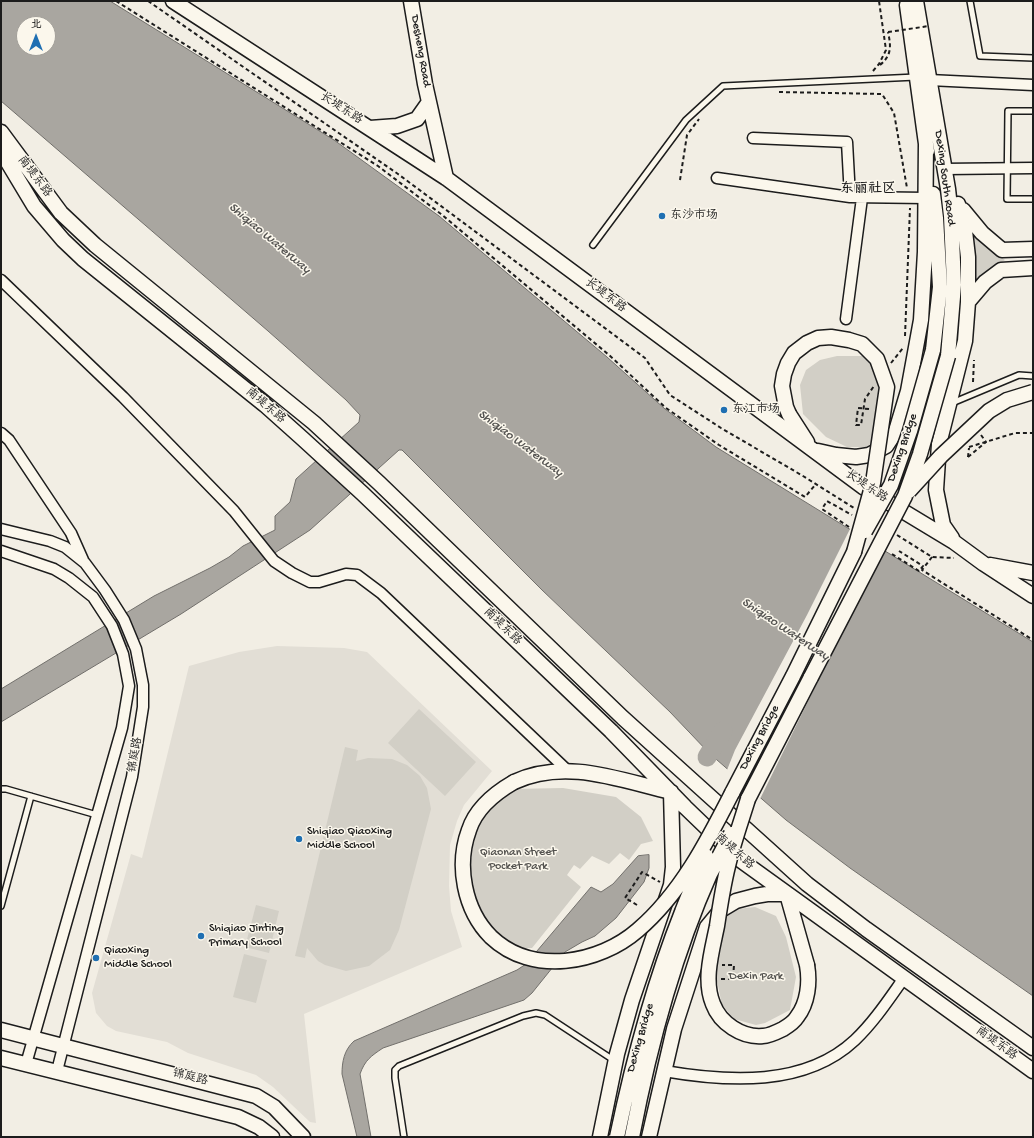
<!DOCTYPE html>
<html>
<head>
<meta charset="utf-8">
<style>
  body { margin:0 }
  #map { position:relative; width:1034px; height:1138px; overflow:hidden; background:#f2eee4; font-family:"Gochi Hand","LXGW WenKai TC",sans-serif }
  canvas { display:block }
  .frame { position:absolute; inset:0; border:2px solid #1c1c1c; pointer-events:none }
  .north { position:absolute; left:16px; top:16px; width:40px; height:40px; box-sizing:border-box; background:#fbf7ec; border:1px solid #a29f99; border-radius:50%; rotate:0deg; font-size:11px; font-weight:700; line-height:16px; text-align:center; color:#1c1c1c }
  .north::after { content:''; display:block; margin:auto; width:14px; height:18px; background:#1f6fb2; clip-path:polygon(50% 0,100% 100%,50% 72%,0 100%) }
</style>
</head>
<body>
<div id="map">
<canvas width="1034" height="1138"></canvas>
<div class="frame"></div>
<div class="north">北</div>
</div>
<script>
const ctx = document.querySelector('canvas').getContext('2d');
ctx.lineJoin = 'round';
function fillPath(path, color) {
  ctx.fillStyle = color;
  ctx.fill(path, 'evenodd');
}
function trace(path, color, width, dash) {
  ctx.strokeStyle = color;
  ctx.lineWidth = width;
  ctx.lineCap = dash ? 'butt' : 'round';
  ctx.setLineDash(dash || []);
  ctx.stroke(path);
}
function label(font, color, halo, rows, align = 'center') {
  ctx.font = font + ' "Gochi Hand","LXGW WenKai TC",sans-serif';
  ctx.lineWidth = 3;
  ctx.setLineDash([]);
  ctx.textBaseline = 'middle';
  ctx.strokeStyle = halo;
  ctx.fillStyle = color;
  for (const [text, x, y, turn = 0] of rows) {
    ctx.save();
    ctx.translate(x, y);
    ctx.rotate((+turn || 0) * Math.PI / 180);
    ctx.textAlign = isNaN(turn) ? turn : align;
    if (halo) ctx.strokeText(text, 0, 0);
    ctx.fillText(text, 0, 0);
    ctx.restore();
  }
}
fillPath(new Path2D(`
  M 277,646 L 344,648 L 367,652 L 492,771 L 464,805 L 457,821 L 450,845 L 449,886 L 451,911 L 462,947 L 304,1014 L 316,1123 L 310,1122 L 273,1087 L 256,1075 L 188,1053 L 167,1042 L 116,1031 L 107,1026 L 96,1013 L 92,993 L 131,854 L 142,858 L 189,666 L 239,652 Z`), '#e2ded5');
fillPath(new Path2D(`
  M 968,225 L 986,245 L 1005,260 L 971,283 Z
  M 837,356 L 865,356 C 869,362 877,369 880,376 C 886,390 874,433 870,447 L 847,447 L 826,437 L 803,414 L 800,385 L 806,370 L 820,360 Z
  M 419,709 L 476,762 L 445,796 L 388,743 Z
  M 345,747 L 358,750 L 356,761 L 368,758 L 392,759 L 407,765 L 420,776 L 427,788 L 431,809 L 399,930 L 390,950 L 369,966 L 346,971 L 325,965 L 318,961 L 307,948 L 305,958 L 295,956 Z
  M 563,788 L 616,797 L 641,817 L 653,841 L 641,844 L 629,860 L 620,853 L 609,864 L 592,856 L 580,869 L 574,865 L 567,875 L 581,887 L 532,948 L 523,948 L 500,940 L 478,914 L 470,894 L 467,848 L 479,822 L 511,789 Z
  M 256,905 L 279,911 L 269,953 L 245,947 Z
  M 755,907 L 776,916 L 786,937 L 796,977 L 790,1010 L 765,1023 L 756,1025 L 734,1019 L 722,1005 L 717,981 L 717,958 L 726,916 L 737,909 Z
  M 244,954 L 267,960 L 256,1003 L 233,997 Z`), '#d2cfc6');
const water = new Path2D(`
  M 1,1 L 110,1 L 334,140 L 439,216 L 607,357 L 665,409 L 716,447 L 1033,642 L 1033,996 L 850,868 L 786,820 L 709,753 L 670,712 L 542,590 L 402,450 L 399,450 L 310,530 L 181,614 L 1,722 L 1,689 L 154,596 L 210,568 L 229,557 L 243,546 L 275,530 L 275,516 L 290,502 L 296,479 L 359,422 L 360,415 L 346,400 L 268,331 L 1,101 ZM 24,24 L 48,24 L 48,48 L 24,48 Z
  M 649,855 L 649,868 L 644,882 L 616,918 L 595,936 L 582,942 L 565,952 L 532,993 L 524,1000 L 383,1048 C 371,1056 365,1060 360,1074 L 371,1137 L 357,1137 L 342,1074 C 342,1062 344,1050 354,1041 L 517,970 L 526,964 L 591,887 L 601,892 L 613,884 L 638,856 Z`);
fillPath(water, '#a9a6a0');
trace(water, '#716f6b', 1);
fillPath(new Path2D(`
  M 851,527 L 884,547 L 760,799 L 727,770 L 735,750 L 807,615 Z`), '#f2eee4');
trace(new Path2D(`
  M 707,757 L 723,731`), '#a9a6a0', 19);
const lane = new Path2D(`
  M 970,1 L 980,56 L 1033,58
  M 1033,111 L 1008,111 L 1007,199 L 1033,199
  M 593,245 L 686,120 L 723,86 L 916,77
  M 952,403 L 1019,375 L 1033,376
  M 1,789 L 6,789 L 97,815
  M 1,906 L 31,796
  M 404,1137 L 395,1078 L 395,1070 L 399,1066 L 523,1016 L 536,1013 L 545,1015 L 615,1061`);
const street = new Path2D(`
  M 929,80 L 1033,85
  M 753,138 L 847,142 L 850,197
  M 944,169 L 1033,168
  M 717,178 L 850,197 L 926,198
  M 1,280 L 123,397 L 234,511 L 274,561 L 292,573 L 310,582 L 319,582 L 346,574 L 357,575 L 381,593 L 568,771
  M 846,319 L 862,198
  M 1,433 L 9,440 L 71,533 L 83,560
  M 1,529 L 50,541 L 65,547 L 85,563 L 105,590 L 124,620 L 136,649 L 143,685 L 143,707 L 132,777 L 57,1071
  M 1,551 L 54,569 L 69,578 L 93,597 L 112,626 L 123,654 L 129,686 L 122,728 L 26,1064
  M 664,1071 C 728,1082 805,1087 855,1040 C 874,1022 889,999 904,978`);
const secondary = new Path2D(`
  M 173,1 L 446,178 L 863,487 L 954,542 L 984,564 L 1033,596
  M 411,1 L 425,84 L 446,178
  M 916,1 L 948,189 L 951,216 L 954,285 L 948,356
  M 907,5 L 927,151
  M 370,128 L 397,126 L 417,119 L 429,102
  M 1,132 L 61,213 L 95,245 L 314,423 L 379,483 L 623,718 L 807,884 L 866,929 L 1033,1048
  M 1,151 L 34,206 L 63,240 L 83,259 L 265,405 L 303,439 L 362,493 L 611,731 L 685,807 L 739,859 L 1033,1071
  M 963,210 L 982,233 L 1002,250 L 1033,249
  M 968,302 L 985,282 L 1001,270 L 1033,268
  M 933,350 L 940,287 L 936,218 L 933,194
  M 789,414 L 807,442
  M 818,451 L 836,455 L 856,457 L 869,455 L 886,446 L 896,431 L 908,391 L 921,320 L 925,252 L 926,143
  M 952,538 L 943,525 L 936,490 L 939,444 L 965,341 L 968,302 L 968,257 L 965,231 L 958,204
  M 990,565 L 1033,573
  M 514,782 C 566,758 619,780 671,792 L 673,867 L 671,885 L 632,1000 L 617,1054 L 600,1137
  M 732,793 L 793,676 L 854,552
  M 748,799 L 811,677
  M 1,1030 L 256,1096 L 274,1107 L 303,1137
  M 1,1058 L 238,1117 L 259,1127 L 272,1137
  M 649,1137 L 674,1029 L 707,927 L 721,910 L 736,901 L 755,896 L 767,894 L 787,894 L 807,965`);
trace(lane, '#1c1c1c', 8);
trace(street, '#1c1c1c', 13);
trace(secondary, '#1c1c1c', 17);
trace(new Path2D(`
  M 116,1 L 378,166 L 441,214 L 609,355 L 666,408 L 719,445 L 805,497 L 816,484
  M 148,1 L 398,174 L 645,358 L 670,395 L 721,428 L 803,476 L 854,508
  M 880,65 C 892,55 891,46 888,32
  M 873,71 L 879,64 L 886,50 L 879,1
  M 779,92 L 882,94 L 894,113 L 907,188
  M 680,180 L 687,135 L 699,119
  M 905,336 L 910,208
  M 891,363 L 903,348
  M 973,382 L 974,360
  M 869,409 L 858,408 L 856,425 L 861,425 L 865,399 L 874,386
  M 969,447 L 1015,433 L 1033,433
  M 968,457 L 969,448
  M 849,527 L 822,509 L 827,501 L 852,515
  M 897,535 L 932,557 L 954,558
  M 892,554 L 919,571 L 923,566 L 899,551
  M 932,557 L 922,570 L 1033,640
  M 637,905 L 625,898 L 642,872 L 660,882
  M 721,979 L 733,979 L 734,965 L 722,965`), '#1c1c1c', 2, [4, 3]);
trace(lane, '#fbf7ec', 5);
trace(street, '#fbf7ec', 10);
trace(secondary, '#fbf7ec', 14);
const secondaryBridge = new Path2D(`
  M 789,414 L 786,407 L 782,386 L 784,374 L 788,363 L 794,353 L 807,343 L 818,338 L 831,337 L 849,340 L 862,344 L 877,359 L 887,387 L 873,483 L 854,552
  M 909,491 L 941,456 L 989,411 L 1007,400 L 1033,392
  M 865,531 L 891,485 L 910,431 L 933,350
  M 811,677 L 905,496 L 920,454 L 948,356
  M 514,782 C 495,793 476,808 469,830 C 456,865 464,910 491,937 C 532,976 599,964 638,930 C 681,893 707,842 732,793
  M 748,799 C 741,822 733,844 728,866 C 723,886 720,906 717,926 C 712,951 703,980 713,1004 C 720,1023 742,1038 763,1036 C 769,1036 777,1032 783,1029 C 788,1026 794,1022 797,1017 C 808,1003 810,982 807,965
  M 617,1137 C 633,1061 653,985 682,912 C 689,893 698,875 706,856
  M 632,1137 C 649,1048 673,957 710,874 C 717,861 724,847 731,834`);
trace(secondaryBridge, '#1c1c1c', 17, []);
trace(new Path2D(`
  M 888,32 L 929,26
  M 968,457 L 986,442 L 981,435`), '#1c1c1c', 2, [4, 3]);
trace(secondaryBridge, '#fbf7ec', 14);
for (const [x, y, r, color] of [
  [662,216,4,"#1f6fb2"],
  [724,410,4,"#1f6fb2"],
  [299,839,4,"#1f6fb2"],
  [201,936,4,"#1f6fb2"],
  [96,958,4,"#1f6fb2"]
]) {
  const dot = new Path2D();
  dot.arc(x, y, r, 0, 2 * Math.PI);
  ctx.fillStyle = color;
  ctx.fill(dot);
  trace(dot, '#fbf7ec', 1.5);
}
label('12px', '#1c1c1c', '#fbf7ec', [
  ["Desheng Road",420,51,80],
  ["长堤东路",341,109,33],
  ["南堤东路",34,177,53],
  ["Dexing South Road",944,178,82],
  ["长堤东路",605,296,37],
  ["南堤东路",265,406,40],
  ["Dexing Bridge",903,448,-71],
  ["长堤东路",866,487,34],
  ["南堤东路",502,627,44],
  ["Dexing Bridge",760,738,-62],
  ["锦庭路",136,755,-80],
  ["南堤东路",734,852,41],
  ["Dexing Bridge",641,1038,-74],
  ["南堤东路",996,1044,36],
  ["锦庭路",190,1078,14]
]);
label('12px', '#1c1c1c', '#fbf7ec', [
  ["东沙市场",670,216],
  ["东江市场",732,410],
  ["Shiqiao Qiaoxing",307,832],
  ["Middle School",307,846],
  ["Shiqiao Jinting",209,929],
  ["Primary School",209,943],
  ["Qiaoxing",104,951],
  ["Middle School",104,965]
], 'left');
label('12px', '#53524f', '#fbf7ec', [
  ["Qiaonan Street",518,853],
  ["Pocket Park",518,867],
  ["Dexin Park",756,977]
]);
label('italic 13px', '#545351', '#fbf7ec', [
  ["Shiqiao Waterway",269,239,40],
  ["Shiqiao Waterway",520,444,37],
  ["Shiqiao Waterway",785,630,34]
]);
label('bold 14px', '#1c1c1c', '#fbf7ec', [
  ["东丽社区",868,190]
]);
</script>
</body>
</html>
